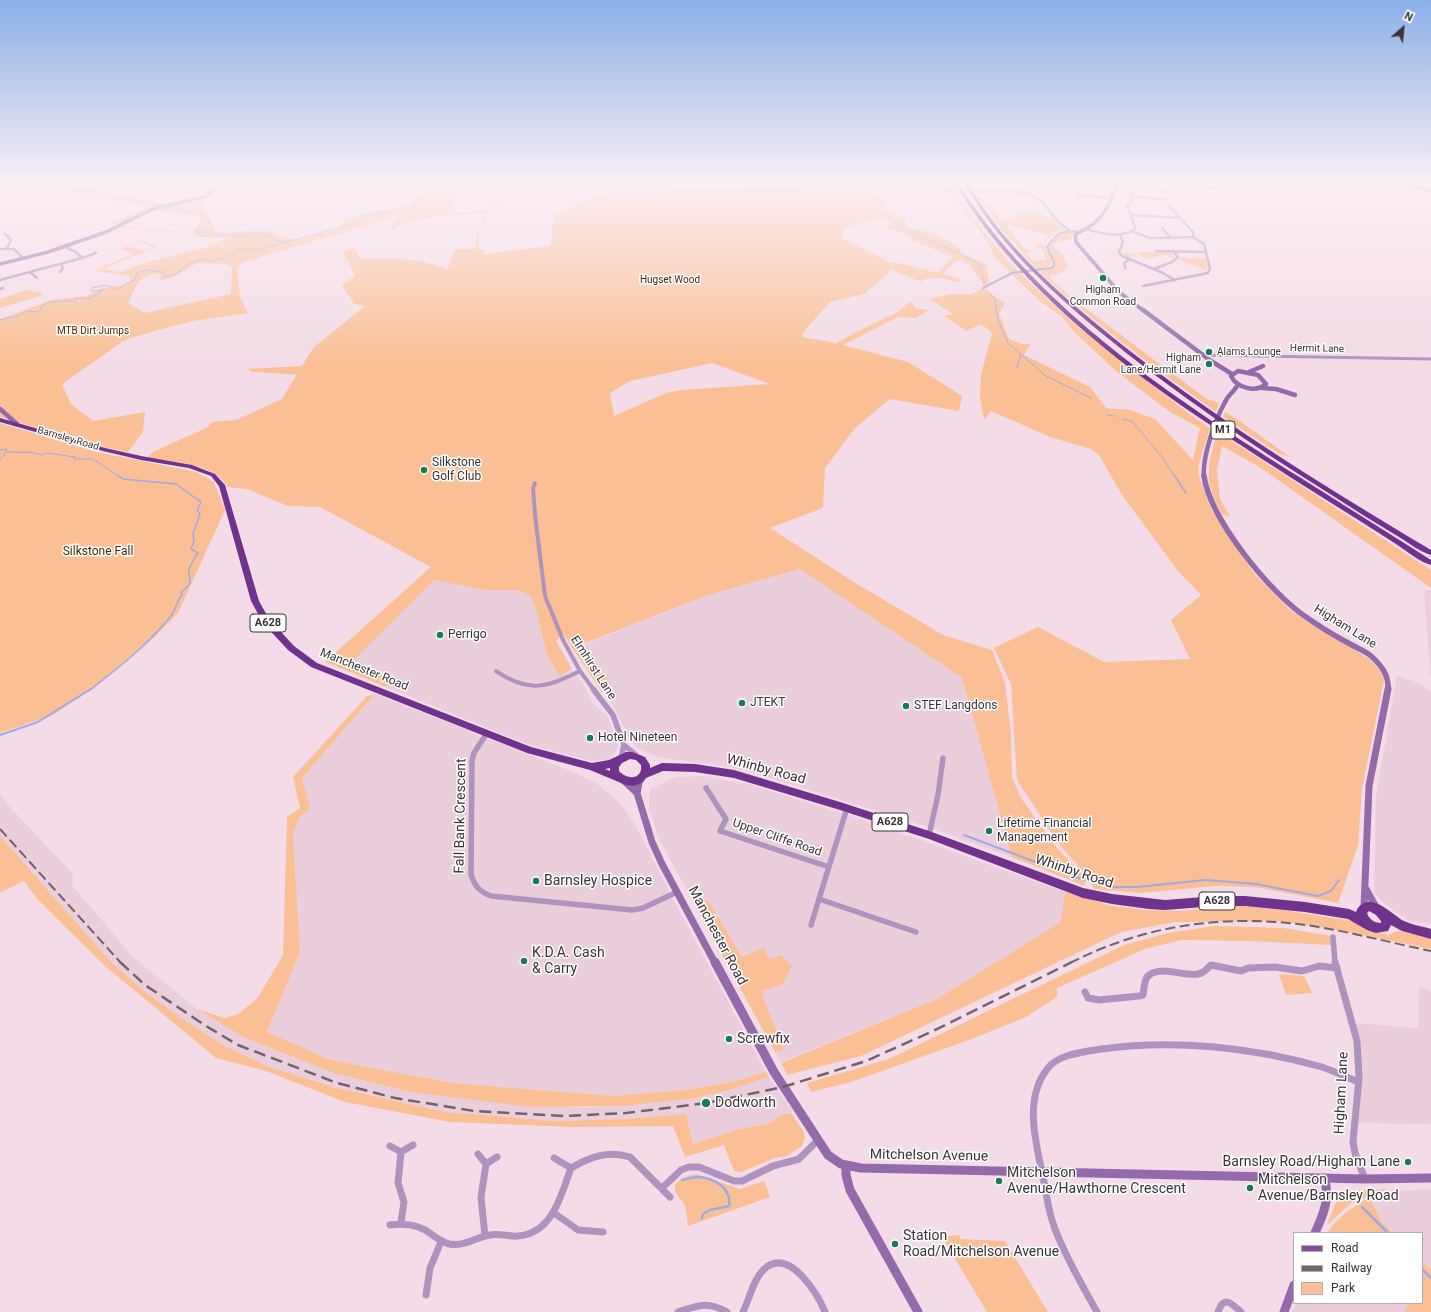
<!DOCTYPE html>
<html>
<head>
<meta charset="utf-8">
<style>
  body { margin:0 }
  #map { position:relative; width:1431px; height:1312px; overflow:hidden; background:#f3dce7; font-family:Roboto,sans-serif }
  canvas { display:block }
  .legend { position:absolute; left:1293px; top:1232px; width:130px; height:72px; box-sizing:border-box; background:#fff; border:1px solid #b1adaf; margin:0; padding:5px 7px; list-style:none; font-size:12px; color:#3b3236 }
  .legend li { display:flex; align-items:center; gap:8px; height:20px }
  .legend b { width:20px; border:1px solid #b1adaf }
  .north { position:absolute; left:1383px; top:8px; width:40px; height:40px; -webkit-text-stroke:3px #fff; paint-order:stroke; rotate:27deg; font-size:11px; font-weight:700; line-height:16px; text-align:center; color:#3b3236 }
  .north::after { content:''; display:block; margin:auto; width:14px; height:18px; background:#3b3236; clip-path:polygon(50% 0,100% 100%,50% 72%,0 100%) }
</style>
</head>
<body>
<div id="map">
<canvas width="1431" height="1312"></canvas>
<ul class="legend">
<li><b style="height:5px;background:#804e9b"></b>Road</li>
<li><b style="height:5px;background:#706369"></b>Railway</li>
<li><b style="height:11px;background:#fabf94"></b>Park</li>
</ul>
<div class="north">N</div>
</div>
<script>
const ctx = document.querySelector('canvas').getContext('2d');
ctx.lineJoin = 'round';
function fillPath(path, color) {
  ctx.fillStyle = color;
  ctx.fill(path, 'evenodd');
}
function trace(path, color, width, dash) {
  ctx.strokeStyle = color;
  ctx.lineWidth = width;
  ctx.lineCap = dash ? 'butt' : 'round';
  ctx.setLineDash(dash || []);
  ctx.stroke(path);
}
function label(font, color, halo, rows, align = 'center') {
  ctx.font = font + ' Roboto,sans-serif';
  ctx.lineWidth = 3;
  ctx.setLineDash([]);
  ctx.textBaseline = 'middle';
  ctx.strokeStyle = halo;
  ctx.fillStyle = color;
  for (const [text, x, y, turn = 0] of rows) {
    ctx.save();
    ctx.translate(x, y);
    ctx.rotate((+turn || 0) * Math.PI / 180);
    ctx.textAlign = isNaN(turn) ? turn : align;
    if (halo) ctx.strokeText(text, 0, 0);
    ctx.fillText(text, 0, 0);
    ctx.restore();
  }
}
fillPath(new Path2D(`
  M 800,569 L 962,678 L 1012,857 L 916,823 L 744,770 L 716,765 L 657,757 L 637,748 L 630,740 L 615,709 L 573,649 L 705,596 Z
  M 434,580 L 484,590 L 518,590 L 531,595 L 571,668 L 584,685 L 593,704 L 608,717 L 618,745 L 615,753 L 609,759 L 591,761 L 527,744 L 386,687 L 393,680 L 352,662 Z
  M 1424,590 L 1431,590 L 1431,678 L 1430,672 Z
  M 1397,676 L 1414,681 L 1431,691 L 1431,924 L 1409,921 L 1392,910 L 1374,893 L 1376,796 Z
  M 375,694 L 475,733 L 483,739 L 492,740 L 576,773 L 596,783 L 619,802 L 634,822 L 671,895 L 766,1072 L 732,1082 L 685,1090 L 613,1096 L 452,1083 L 331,1060 L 267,1032 L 300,952 L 293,835 L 299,818 L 310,808 L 302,778 Z
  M 705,776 L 748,784 L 845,814 L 927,842 L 1065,892 L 1062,922 L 937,999 L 781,1062 L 659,839 L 649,808 L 650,789 L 676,777 Z
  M 0,793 L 8,805 L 73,874 L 72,885 L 133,957 L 197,1009 L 245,1038 L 334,1073 L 411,1092 L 582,1108 L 621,1106 L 690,1099 L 726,1091 L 769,1077 L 793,1112 L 782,1115 L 767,1124 L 739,1129 L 693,1144 L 686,1114 L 625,1119 L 556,1121 L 446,1112 L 337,1088 L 269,1067 L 225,1046 L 186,1021 L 145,992 L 111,962 L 0,836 Z
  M 1419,986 L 1431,991 L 1431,1124 L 1354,1123 L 1357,1023 L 1418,1028 Z
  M 1431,1189 L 1431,1269 L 1422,1261 L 1422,1233 L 1393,1233 L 1382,1222 L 1369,1198 L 1397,1191 Z
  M 1296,1303 L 1422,1303 L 1431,1312 L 1292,1312 Z`), '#ebcedc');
fillPath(new Path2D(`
  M 0,181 L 26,181 L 33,184 L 44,181 L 111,193 L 168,205 C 149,210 130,225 110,224 L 148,207 L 59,190 L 45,194 Z
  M 410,181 L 471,181 C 457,186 453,192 454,207 L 448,213 L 488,211 L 506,188 L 478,181 L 485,181 L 508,187 L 508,188 C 496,205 473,226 480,249 L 485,249 L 483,254 L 550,246 L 554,216 L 600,194 L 678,189 L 776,188 L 840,185 L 847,181 L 874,181 L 871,190 L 886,203 L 888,211 L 905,218 L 906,226 L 920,231 L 932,232 L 960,248 L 961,253 L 986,263 L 989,285 L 984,286 L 971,266 L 962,260 L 955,262 L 943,274 L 961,279 L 960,282 L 941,278 L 924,279 L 922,282 L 889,269 L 889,273 L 864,294 L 830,302 L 805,330 L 802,337 L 836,343 L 866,327 L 898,312 L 910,301 L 916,308 L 929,310 L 916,318 L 898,317 L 843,345 L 908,362 L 962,396 L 959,411 L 890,399 L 855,428 L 825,468 L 823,507 L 815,511 L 770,528 L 857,584 L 943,635 L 992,650 L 1005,683 L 1011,734 L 1012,778 L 1021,798 L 1056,847 L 1084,877 L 1085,886 L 1012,857 L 962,678 L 800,569 L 705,596 L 583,644 L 610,684 L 600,689 L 563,634 L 556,641 L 571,668 L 560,677 L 547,654 L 534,602 L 530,595 L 518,590 L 484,590 L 434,580 L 352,662 L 393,680 L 386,687 L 325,662 L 431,567 L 320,507 L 288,506 L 247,489 L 228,487 C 215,463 172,462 147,458 L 153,452 L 206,428 L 212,422 L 236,420 L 282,399 L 297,374 C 282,375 267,372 252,372 L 247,369 L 302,366 L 314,347 L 365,306 L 354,304 L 342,285 L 355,276 L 343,251 L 353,248 L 358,252 L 360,259 C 388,259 421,256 447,270 L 455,249 L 476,249 C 475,234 480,226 486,213 L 438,216 L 406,222 L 393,230 L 390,225 L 396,221 L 398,216 L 241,263 L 237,269 L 240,297 L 248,313 L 194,321 L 158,330 L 125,340 L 62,384 L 71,404 L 93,421 L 145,412 L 143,432 L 128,452 L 104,447 L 0,417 L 0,319 L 52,300 L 86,296 L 102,288 L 117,286 L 130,282 L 130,276 L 96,271 L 99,268 L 134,254 L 120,249 L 128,246 L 143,251 L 153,247 L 116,231 L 79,243 L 77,242 L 118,229 L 123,234 L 158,246 L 102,269 L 121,272 L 148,262 L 201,249 L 230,237 L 205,238 L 191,233 L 118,228 L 133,220 L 126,224 L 128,227 L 191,233 L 201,221 L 198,216 L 156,210 L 200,200 L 216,232 L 267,231 L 294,240 L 341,227 L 344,218 L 412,205 L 413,199 L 432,185 L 427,184 L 418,187 L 407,182 ZM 880,216 L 892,223 L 885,227 L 911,237 L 913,241 L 953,257 L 937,272 C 922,271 906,262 892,263 L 842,238 L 843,229 L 878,219 ZM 202,263 C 213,266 223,261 232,266 L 231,294 L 145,313 L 128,303 C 137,285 137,277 158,273 L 161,274 L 160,280 C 180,278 186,265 202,263 ZM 712,363 L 770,384 L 681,390 L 666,393 L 614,416 L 610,393 L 630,381 Z
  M 923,181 L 929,181 C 934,186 939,189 946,188 L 940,181 L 952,181 C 965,212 996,246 1018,272 L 1010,272 L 996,259 L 982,234 L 951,193 C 940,191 931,189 923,181 Z
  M 969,181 L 973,181 L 978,188 C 997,188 1031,187 1046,202 L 1018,194 L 975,193 Z
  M 977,195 L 982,197 L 1003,222 L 1024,210 L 1053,218 L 1066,229 L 1057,232 L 1043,244 L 1052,261 L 1050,266 L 1039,271 L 999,227 ZM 1006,225 L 1048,235 L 1043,244 L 1037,243 L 1035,247 L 1042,248 L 1046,260 L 1033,261 L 1027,254 L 1035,251 L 1025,249 Z
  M 1070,231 L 1073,233 L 1071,236 L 1071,240 L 1054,243 L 1054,248 L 1063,255 L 1068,267 L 1060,273 L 1048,276 C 1068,297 1090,311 1112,328 C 1144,352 1175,376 1207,399 L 1219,403 L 1216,412 C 1156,369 1098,326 1044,276 L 1040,272 L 1055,267 L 1056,263 L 1049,247 L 1061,233 Z
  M 1139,252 L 1170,252 L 1175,258 L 1163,255 L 1148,259 L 1137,254 L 1129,258 L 1122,253 L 1138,254 Z
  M 1180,257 L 1187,258 L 1206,258 L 1208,267 L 1206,270 L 1193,266 L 1180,260 Z
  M 1020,273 L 1077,326 L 1188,413 L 1210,428 L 1200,460 L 1198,469 L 1200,480 L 1211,509 L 1253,572 L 1289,609 L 1318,629 L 1368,658 L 1381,671 L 1384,680 L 1362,788 L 1358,845 L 1338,903 L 1255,887 L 1215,886 L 1142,893 L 1094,889 L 1087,876 L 1058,843 L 1017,780 L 1011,684 L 994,648 L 1038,627 L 1104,662 L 1190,659 L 1171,620 L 1201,595 L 1178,571 L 1122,495 L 1099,455 L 1091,449 L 1050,437 L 991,411 L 984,420 L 980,398 L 981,375 L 992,333 L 984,326 L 979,325 L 966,331 L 944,316 L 953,314 L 929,299 L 950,294 L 972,294 L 983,288 L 1005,303 L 999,314 L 1009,339 L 1022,344 L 1031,344 L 1024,355 L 1090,387 L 1106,408 L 1130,410 L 1155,419 L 1193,460 L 1200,428 L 1170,412 L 1116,371 L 1075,333 L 1062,317 L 1040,301 L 1012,275 Z
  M 26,290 L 39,292 L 43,295 L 0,308 L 0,299 Z
  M 1225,412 L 1234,417 L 1290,457 L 1280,454 L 1223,417 Z
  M 0,423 L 96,452 L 196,472 L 214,482 L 225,510 L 178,613 L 154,637 L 99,684 L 53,715 L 0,733 Z
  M 1218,432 L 1431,570 L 1431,588 L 1261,468 L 1222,446 L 1217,470 L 1220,499 L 1230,516 L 1223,515 C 1203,483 1207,465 1218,432 Z
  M 375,694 L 302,778 L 310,808 L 299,818 L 293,835 L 300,952 L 267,1032 L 331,1060 L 452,1083 L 613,1096 L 685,1090 L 732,1082 L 766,1072 L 769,1077 L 726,1091 L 690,1099 L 621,1106 L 531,1107 L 411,1092 L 334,1073 L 245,1038 L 197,1009 L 225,1018 L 238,1014 L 257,999 L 283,955 L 287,817 L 300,808 L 293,777 L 367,696 Z
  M 0,836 L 111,962 L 145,992 L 186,1021 L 225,1046 L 269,1067 L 337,1088 L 446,1112 L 556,1121 L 625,1119 L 686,1114 L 693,1144 L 739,1129 L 767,1124 L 782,1115 L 791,1113 L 804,1132 L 805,1138 L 802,1146 L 787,1156 L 775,1158 L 741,1172 L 734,1171 L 724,1145 L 685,1157 L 673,1126 L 573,1127 L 450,1122 L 345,1102 L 266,1071 L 216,1058 L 106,967 L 39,901 L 24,881 L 0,893 Z
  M 1065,892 L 1112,906 L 1146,910 L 1181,911 L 1233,905 L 1283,910 L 1358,922 L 1373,931 L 1388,935 L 1398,931 L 1431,938 L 1431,949 L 1333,929 L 1280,921 L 1176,922 L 1121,932 L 861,1056 L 787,1075 L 781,1063 L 937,999 L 1061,922 Z
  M 695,894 L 709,902 L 742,957 L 764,948 L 769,959 L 781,955 L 792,966 L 783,984 L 763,991 L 763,998 L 784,1050 L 775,1052 L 694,904 Z
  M 1214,926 L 1283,928 L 1331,936 L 1332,945 L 1248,941 L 1181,940 L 1145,949 L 1057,988 L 1057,997 L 1026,1017 L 969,1040 L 851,1082 L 811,1092 L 807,1083 L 889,1059 L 1124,945 L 1168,933 Z
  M 1279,974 L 1304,976 L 1312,993 L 1286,995 Z
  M 696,1174 L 740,1189 L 764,1181 L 770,1197 L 688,1226 C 687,1220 687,1212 685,1206 C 683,1201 678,1197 676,1193 C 670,1181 688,1175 696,1174 Z
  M 1387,1189 L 1351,1203 L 1327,1225 L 1339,1195 L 1352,1191 Z
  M 1369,1198 L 1382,1222 L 1393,1233 L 1327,1233 C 1338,1217 1352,1207 1369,1198 Z
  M 960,1235 L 960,1239 L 1005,1241 L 1048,1312 L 987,1312 L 942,1237 Z
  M 1422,1261 L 1431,1269 L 1431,1312 L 1405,1312 L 1408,1303 L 1422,1303 Z`), '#fabf94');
trace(new Path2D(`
  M 22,181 L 20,184 L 68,187 L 68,189 L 76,188 L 79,191 L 97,191 L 163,206
  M 856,185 L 860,181
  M 862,188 L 871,193 L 868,196 L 882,214 L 888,215 L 899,226 L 979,263 L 985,284
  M 167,207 L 200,214 L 203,219 L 211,221 L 195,230 L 208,230 L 207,232 L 198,233 L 196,235 L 202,236 L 219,234 L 218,237 L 229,235 L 248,235 L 259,232 L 285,243
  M 176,209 L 172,204 L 184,194 L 181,191 L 186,181
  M 988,292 L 995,299 L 998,320 L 1008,343 L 1046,376 L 1091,398
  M 0,320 L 18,316 L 27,311 L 38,312 L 44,305 L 49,302 L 75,301 L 75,298 L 89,299 L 103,290 L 92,291 L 92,288 L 106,285 L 118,289 L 127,283 L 134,281 L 138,272 L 148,270 L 162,272 L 166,277 L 174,275 L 189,264 L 202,259 L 212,261 L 229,256 L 241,249 L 257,250 L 359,222 L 358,217 L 415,206 L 416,200 L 438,183 L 445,181
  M 1017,368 L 1021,354
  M 1107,415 L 1114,416
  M 1122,419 L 1132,421 L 1162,457 L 1175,477
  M 0,450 L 7,449 L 5,451 C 17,454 29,450 42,455 L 47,453 L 75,457 L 74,459 L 93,459 L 120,477
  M 0,460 L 6,452`), '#a0a9e8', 1);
trace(new Path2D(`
  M 1175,476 L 1186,493
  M 90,690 C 118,668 148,645 170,617 C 176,610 176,602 182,595 L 181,592 C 196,580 188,584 189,570 C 190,565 195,558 198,553 L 191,549 L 194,541 L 193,533 L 200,514 L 197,510 L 201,502 L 176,484 L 123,479 L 119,476`), '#a0a9e8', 1.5);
trace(new Path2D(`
  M 0,735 L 38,722 L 91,689
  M 964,835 L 1078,878 L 1115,887 L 1137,887 L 1206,880 L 1256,884 L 1318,896 L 1331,891 L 1339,880`), '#a0a9e8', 2);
trace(new Path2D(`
  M 682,1180 C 687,1179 693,1177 698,1177 C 714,1178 732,1188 729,1206 L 710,1210 L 703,1214 L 702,1218
  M 1362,1207 L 1388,1233
  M 1422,1269 L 1431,1278`), '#a0a9e8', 2.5);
trace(new Path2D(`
  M 1150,181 L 1156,188
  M 1196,184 C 1205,187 1213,189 1222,185 L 1221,181
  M 929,185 C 962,201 1002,182 1035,197 C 1045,202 1049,212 1056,219 C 1059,223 1064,226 1068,229
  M 1115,186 C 1141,190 1171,193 1196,184 L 1194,181
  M 1079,191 L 1078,195 L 1111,198
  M 1132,196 L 1168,200
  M 1132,215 L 1180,218
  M 1162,228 L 1170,237
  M 1086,229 C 1102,234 1118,238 1134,230 L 1135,227 L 1127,205 L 1132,201 L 1130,188
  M 1131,231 L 1150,238 L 1193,237 L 1193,232 L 1169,206
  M 5,234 L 11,240 L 7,248
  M 1120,234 L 1123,242 L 1119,252 L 1122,256 L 1163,273 L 1175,280
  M 0,249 L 14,249 L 23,258
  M 1156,251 L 1205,252
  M 82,258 L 96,253
  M 1125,268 L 1124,263 L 1129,260
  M 1154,269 L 1172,262 L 1178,257 L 1173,251
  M 30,272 L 37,278
  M 60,272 L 63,268 L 61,264
  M 0,280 L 82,258 L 76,252 L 63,246
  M 1143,286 L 1208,273 L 1210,268 L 1204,244 L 1193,237
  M 983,288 L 1012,273 L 1051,268 L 1054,266 L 1054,262 L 1047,247 C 1058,233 1061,229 1079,232
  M 0,289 L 3,288`), '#ae93be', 2.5);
trace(new Path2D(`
  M 1203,355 L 1431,359`), '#ae93be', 3);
trace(new Path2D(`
  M 535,483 L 533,488 L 535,515 L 545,596 L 563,640 L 580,671 L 594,690
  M 496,671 C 529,693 546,688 580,671`), '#ae93be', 4);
trace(new Path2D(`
  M 593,689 L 613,715 L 624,745 L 621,758
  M 487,733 L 474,753 L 472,761 L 471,874 C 474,886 480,892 491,896 L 632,910 L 643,908 L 677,892
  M 624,745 L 636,755
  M 706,788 L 726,819 L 720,831 L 829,867
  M 929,835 L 938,795 L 943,758
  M 819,899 L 916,932
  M 811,925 L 847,808
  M 1333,937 L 1335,963`), '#ae93be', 5.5);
trace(new Path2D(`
  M 1335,962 L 1357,1041 L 1359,1078 L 1353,1142 L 1355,1153 L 1365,1179
  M 1085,992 L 1088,998 L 1099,1000 L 1139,996 L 1143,995 C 1144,989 1144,982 1147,977 C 1157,964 1185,977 1198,974 C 1204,973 1207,969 1211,965 L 1241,971 L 1248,968 L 1275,967 L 1302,971 L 1319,966 L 1337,968
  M 390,1146 L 401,1152 L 413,1145
  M 401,1152 L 398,1183 L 404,1202 L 401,1223
  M 478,1154 L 486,1164 L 497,1157
  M 554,1158 L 571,1168 C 590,1157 608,1150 630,1157 L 670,1197
  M 662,1188 L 681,1170 L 689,1167 L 699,1167 L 734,1181 L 742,1181 L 773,1166 L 799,1159 L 818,1140
  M 554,1213 L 578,1230 L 603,1232
  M 390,1225 C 405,1223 419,1224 431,1234 C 437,1238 441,1242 449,1244 C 465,1247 476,1237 490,1235 C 500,1233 509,1237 518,1236 C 553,1233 561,1195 571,1168
  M 485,1236 L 481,1197 L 486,1164
  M 426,1295 L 430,1268 L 441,1242
  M 678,1312 C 699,1305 707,1301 727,1312
  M 743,1312 C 750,1298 754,1275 768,1266 C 792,1251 818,1295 825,1312
  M 1097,1312 C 1082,1285 1066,1258 1055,1229 C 1049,1214 1047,1198 1044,1182 C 1037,1146 1022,1100 1048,1068 C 1059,1054 1084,1052 1101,1049 C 1173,1039 1251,1047 1322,1067 C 1334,1071 1346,1077 1358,1082
  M 1218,1312 C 1224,1295 1231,1303 1241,1312`), '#ae93be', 7);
trace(new Path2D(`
  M 1117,181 C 1114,197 1105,215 1092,225 C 1087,229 1080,231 1075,235 L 1076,242 L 1119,292 L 1144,311
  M 0,264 L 48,252 L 106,232 L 153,209 L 205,197 L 224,181`), '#946baa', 3.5);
trace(new Path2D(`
  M 1143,310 L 1211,361 L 1232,374
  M 1238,371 L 1258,375 L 1266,384 C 1256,393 1237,388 1231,376 Z
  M 1249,372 L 1263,366
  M 1262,388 L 1276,389 L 1295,395
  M 0,409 L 17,424
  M 1204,477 C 1202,457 1215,420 1225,402 C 1228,395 1235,391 1238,384`), '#946baa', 4.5);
trace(new Path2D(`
  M 1204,476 C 1210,519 1270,593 1306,617 C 1320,627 1335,636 1350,644 C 1357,648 1365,651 1371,656 C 1382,666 1389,675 1388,690`), '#946baa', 5.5);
trace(new Path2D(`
  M 640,778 L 637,793 L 652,842 L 662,864 L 715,963
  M 624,781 L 637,793
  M 1366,889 L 1377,909
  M 1364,907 L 1369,786 L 1388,689`), '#946baa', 7);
trace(new Path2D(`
  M 715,962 L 774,1072 L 828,1155 L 841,1164 L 861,1168 L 1365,1179 L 1431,1178
  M 846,1166 L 846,1175 L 850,1190 L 918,1312
  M 1315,1233 C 1323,1215 1331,1198 1324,1178
  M 1284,1312 L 1294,1285`), '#946baa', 9);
trace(new Path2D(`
  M 1385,181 L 1431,190`), '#804e9b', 4);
fillPath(new Path2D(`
  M 953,181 L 957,181 C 1036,309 1176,400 1301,478 C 1344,505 1388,533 1431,560 L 1431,565 C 1420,562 1409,553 1399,546 C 1376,531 1352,516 1328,501 C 1192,414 1039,323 953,181 Z
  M 963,181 L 967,181 C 1001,243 1052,287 1105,331 C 1207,414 1319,483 1431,550 L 1431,555 C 1420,552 1409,543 1399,537 C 1376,523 1353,509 1330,494 C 1250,444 1172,391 1099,331 C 1046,287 997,242 963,181 Z
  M 0,418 L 105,448 L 141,456 L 192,465 L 215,474 L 225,485 L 259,601 L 269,619 L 294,646 L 317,663 L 531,747 L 592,763 L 609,760 L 626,752 L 632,752 L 645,757 L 650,765 L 650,768 L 662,763 L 695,764 L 734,770 L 840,802 L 929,831 L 1083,888 L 1112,894 L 1165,900 L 1216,896 L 1245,896 L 1305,902 L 1349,909 L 1356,912 C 1357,909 1358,907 1361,905 C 1374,894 1392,915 1404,921 C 1412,925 1422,926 1431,929 L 1431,939 L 1402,931 L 1391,925 L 1388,931 L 1376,933 L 1367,930 L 1348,919 L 1305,912 L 1245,906 L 1216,906 L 1165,910 L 1149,909 L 1112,904 L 1083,898 L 929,839 L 840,810 L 734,778 L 695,772 L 663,771 L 646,778 L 643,782 L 637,785 L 633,786 L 626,785 L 590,770 L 527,753 L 311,667 L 288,650 L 263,623 L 251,601 L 219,486 L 211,476 L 189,468 L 141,460 L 103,451 L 0,422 ZM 630,759 L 636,760 L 641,765 C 643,780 627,780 619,771 L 619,767 L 622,763 ZM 610,768 L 610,771 L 605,769 ZM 1369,911 L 1376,915 L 1381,921 L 1381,923 C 1374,923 1369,919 1367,913 Z`), '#6f328d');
trace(new Path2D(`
  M 0,829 L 121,963
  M 1070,963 C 1135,930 1203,917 1276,922 C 1327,925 1381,941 1431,951`), '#706369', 2, [10, 4.5]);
trace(new Path2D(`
  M 120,962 L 145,985 L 206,1026 L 238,1045 L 337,1083 L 395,1098 L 474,1111 L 564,1116 L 626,1113 L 706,1103 L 783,1087 L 866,1061 L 933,1031 L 1072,962`), '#706369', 2.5, [12, 6]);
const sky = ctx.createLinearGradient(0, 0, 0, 365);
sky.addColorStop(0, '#8bb0e8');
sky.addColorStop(0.5, '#faeff4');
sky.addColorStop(1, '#faeff400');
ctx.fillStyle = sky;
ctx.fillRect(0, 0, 1431, 365);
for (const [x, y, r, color] of [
  [1103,278,4,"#177c55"],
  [1209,352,4,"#177c55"],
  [1209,364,4,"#177c55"],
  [424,470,4,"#177c55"],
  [440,635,4,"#177c55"],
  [742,703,4,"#177c55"],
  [906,706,4,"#177c55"],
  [590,738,4,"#177c55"],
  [989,831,4,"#177c55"],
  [536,881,4,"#177c55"],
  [524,961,4,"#177c55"],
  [729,1039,4,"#177c55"],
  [706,1103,5,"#177c55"],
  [1408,1162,4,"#177c55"],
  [999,1181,4,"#177c55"],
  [1250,1188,4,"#177c55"],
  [895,1244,4,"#177c55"]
]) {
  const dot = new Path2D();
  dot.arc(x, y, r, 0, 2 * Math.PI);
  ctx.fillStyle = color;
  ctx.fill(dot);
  trace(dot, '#fff', 1.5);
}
label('10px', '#4d2703', '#fff', [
  ["Hugset Wood",670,280],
  ["MTB Dirt Jumps",93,331]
]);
label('10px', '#3b3236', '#fff', [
  ["Higham",1103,290],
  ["Common Road",1103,302],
  ["Alams Lounge",1217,352,"left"],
  ["Higham",1201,358,"right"],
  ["Lane/Hermit Lane",1201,370,"right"]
]);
label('10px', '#3b3236', '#fff', [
  ["Hermit Lane",1317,349,1],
  ["Barnsley Road",68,439,16]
]);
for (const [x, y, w] of [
  [1223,430,24],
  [268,623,36],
  [890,822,36],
  [1217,901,36]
]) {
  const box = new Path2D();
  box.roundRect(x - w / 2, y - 9, w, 18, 3);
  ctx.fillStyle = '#fff';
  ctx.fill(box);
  trace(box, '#3b3236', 1);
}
label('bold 11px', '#3b3236', null, [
  ["M1",1223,430],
  ["A628",268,623],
  ["A628",890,822],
  ["A628",1217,901]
]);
label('12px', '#3b3236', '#fff', [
  ["Silkstone",432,463],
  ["Golf Club",432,477],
  ["Perrigo",448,635],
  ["JTEKT",750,703],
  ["STEF Langdons",914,706],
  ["Hotel Nineteen",598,738],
  ["Lifetime Financial",997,824],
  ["Management",997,838]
], 'left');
label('12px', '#4d2703', '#fff', [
  ["Silkstone Fall",98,552]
]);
label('12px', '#3b3236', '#fff', [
  ["Higham Lane",1345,627,32],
  ["Elmhirst Lane",593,668,57],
  ["Manchester Road",364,670,22],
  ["Upper Cliffe Road",777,838,19]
]);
label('14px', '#3b3236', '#fff', [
  ["Whinby Road",766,770,15],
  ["Fall Bank Crescent",461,816,-89],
  ["Whinby Road",1074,872,18],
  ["Manchester Road",717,936,62],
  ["Higham Lane",1342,1093,-87],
  ["Mitchelson Avenue",929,1156,1]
]);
label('14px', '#3b3236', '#fff', [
  ["Barnsley Hospice",544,881],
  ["K.D.A. Cash",532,953],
  ["& Carry",532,969],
  ["Screwfix",737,1039],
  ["Dodworth",715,1103],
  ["Barnsley Road/Higham Lane",1400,1162,"right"],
  ["Mitchelson",1007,1173],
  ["Avenue/Hawthorne Crescent",1007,1189],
  ["Mitchelson",1258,1180],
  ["Avenue/Barnsley Road",1258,1196],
  ["Station",903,1236],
  ["Road/Mitchelson Avenue",903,1252]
], 'left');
</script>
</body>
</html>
